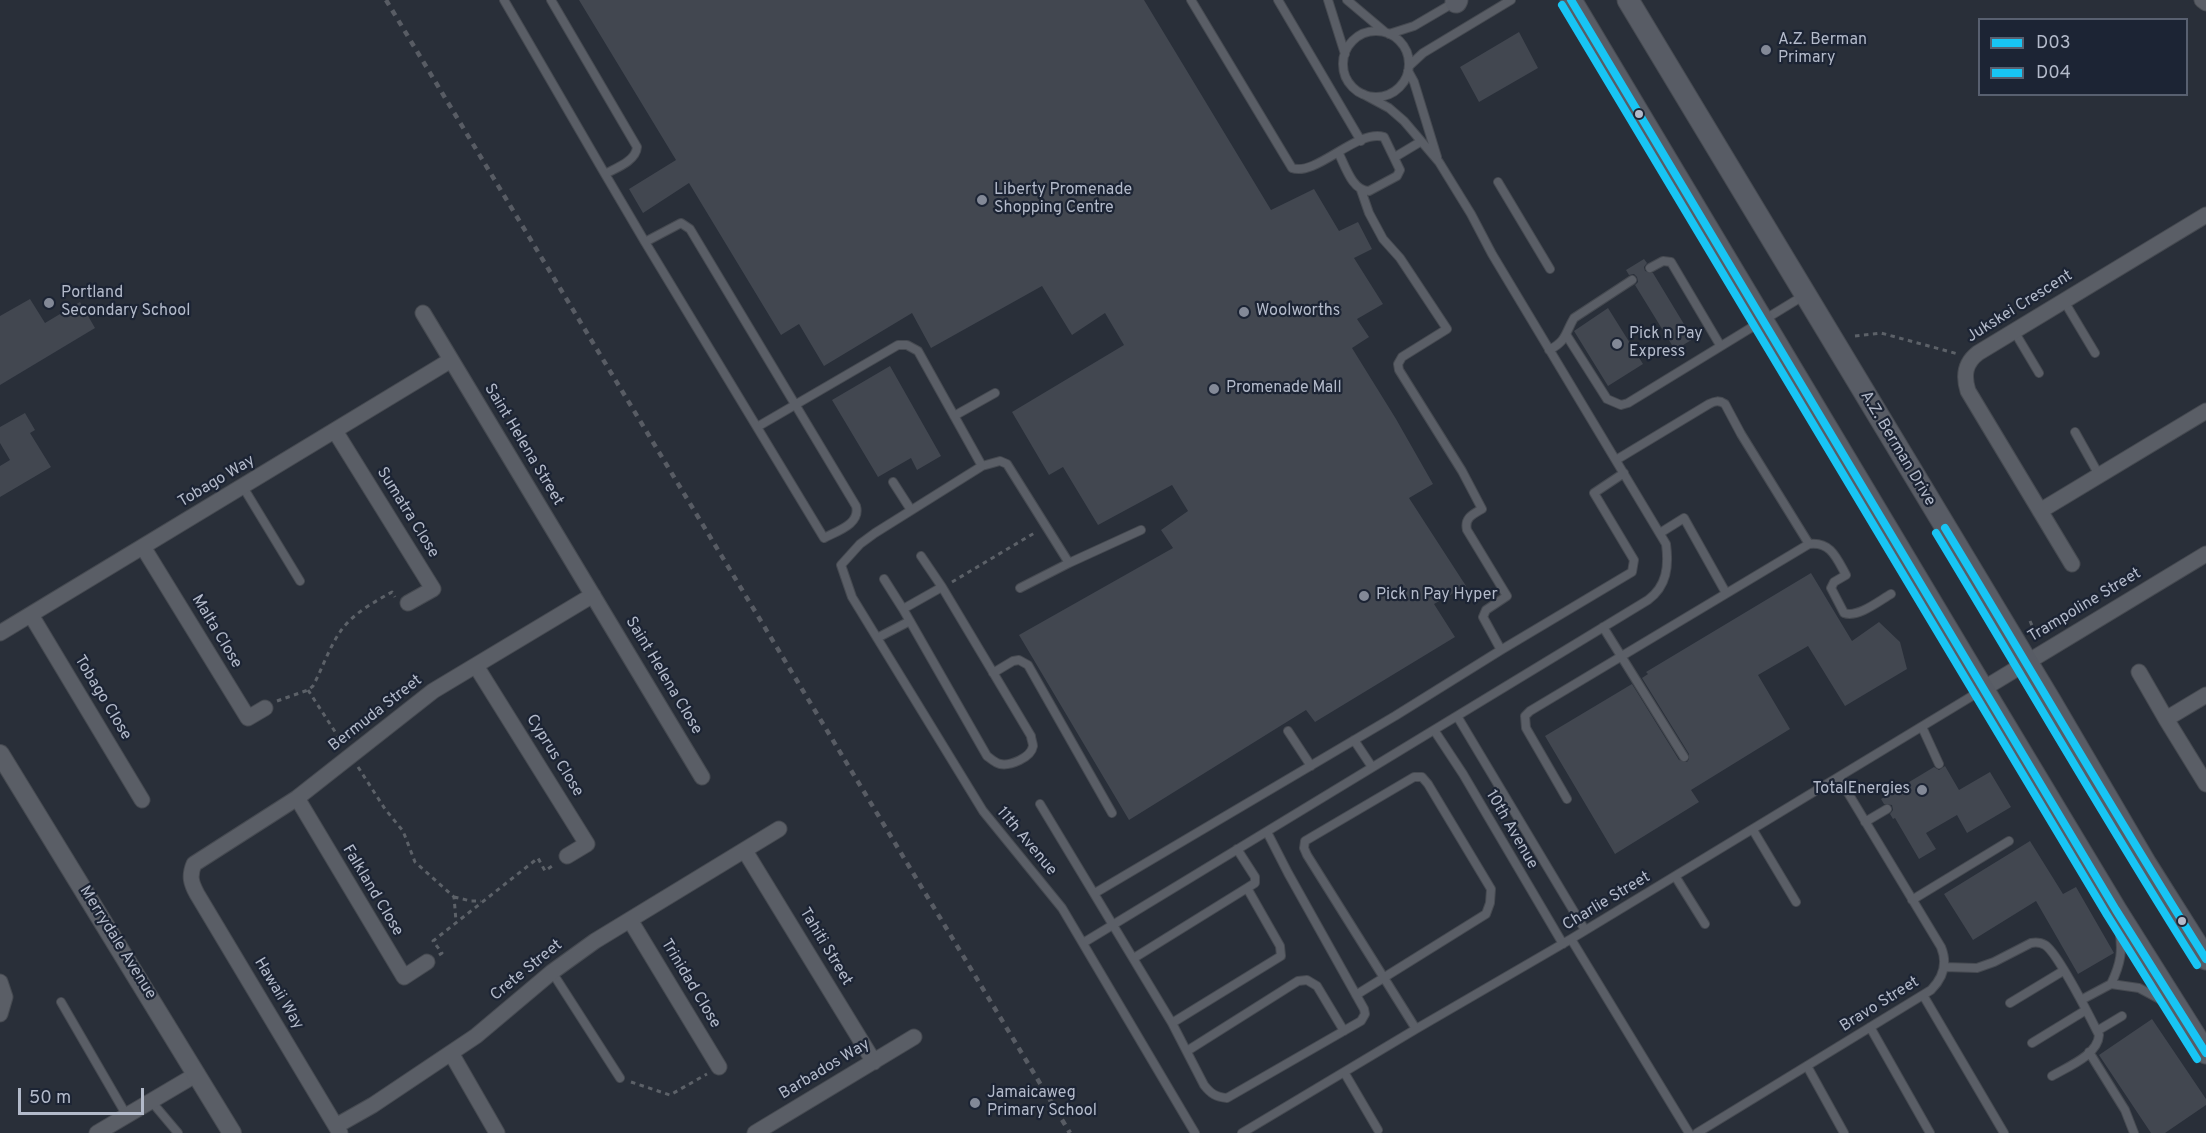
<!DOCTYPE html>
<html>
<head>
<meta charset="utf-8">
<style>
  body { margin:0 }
  #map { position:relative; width:2206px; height:1133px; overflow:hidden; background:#292f39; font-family:Overpass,sans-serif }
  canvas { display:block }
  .legend { position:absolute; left:1978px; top:18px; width:210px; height:78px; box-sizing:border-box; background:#1c2434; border:2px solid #586070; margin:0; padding:8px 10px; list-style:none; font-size:18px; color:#b3baca }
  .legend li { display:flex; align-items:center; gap:12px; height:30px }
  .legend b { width:30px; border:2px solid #586070 }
  .scale { position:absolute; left:18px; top:1088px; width:126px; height:27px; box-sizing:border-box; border:3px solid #b3baca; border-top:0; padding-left:8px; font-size:18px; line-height:21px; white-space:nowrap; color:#b3baca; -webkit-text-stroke:4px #1c2434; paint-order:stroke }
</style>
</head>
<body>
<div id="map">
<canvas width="2206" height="1133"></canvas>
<ul class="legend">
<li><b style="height:8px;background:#18c5f4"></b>D03</li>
<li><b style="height:8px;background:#18c5f4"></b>D04</li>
</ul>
<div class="scale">50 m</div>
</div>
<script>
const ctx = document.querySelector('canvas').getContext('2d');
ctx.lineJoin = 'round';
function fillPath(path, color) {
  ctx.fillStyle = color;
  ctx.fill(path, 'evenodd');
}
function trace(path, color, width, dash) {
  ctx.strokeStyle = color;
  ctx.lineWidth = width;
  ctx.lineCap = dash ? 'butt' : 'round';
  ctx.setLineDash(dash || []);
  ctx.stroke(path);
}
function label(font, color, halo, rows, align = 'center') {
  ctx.font = font + ' Overpass,sans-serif';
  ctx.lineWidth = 4.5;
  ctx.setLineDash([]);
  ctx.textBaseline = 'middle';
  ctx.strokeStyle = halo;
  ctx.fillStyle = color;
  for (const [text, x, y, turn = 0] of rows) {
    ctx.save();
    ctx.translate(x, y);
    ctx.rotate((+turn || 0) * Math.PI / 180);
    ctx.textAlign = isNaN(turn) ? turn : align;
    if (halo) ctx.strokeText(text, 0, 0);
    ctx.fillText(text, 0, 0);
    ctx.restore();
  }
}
fillPath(new Path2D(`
  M 579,0 L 1144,0 L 1271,210 L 1314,189 L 1339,231 L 1358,222 L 1372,249 L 1354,258 L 1383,304 L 1357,319 L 1369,337 L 1352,348 L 1396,419 L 1433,484 L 1409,498 L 1466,586 L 1434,604 L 1455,637 L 1315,722 L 1306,710 L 1129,820 L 1019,635 L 1173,548 L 1161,530 L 1188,511 L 1172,485 L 1098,525 L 1063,467 L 1049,475 L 1012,412 L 1124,345 L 1105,313 L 1072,335 L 1042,286 L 931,348 L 912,313 L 824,366 L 799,324 L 781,335 L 689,183 L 643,213 L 629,189 L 676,160 Z
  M 1519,32 L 1538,68 L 1479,102 L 1460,67 Z
  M 1644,259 L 1647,263 L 1644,267 L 1645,271 L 1653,273 L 1693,339 L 1675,350 L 1635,285 L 1638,282 L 1637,277 L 1634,274 L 1629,275 L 1626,270 Z
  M 30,299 L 45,323 L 80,302 L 95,328 L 0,385 L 0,316 Z
  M 1608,308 L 1643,364 L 1608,386 L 1574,331 Z
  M 890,366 L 941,456 L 917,470 L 911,458 L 878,477 L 832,400 Z
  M 25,413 L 35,430 L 30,433 L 51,467 L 0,497 L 0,466 L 10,460 L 0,443 L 0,427 Z
  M 1811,573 L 1852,641 L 1879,622 L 1900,642 L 1907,669 L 1845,706 L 1808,646 L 1758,675 L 1790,729 L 1691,790 L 1699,802 L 1615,854 L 1545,736 L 1632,684 L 1679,760 L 1687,762 L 1689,759 L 1689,754 L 1642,678 L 1648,674 L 1646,672 Z
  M 1945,766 L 1959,790 L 1990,772 L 2011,807 L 1967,833 L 1957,815 L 1926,833 L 1936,849 L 1919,859 L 1895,818 L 1893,819 L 1890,814 L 1893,810 L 1892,805 L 1884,804 L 1881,799 L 1934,767 L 1939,770 Z
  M 2030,841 L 2063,894 L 2076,887 L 2114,953 L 2078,974 L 2036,901 L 1973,940 L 1944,894 Z
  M 2152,1019 L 2206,1099 L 2206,1105 L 2165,1133 L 2151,1133 L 2099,1055 Z`), '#424750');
const service = new Path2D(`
  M 504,0 L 605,174 C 616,168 636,161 637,147 L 551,0
  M 1191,0 L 1292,168 C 1316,177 1358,128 1384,137 L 1400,170 L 1397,176 L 1369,191 C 1352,191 1345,165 1338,152
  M 1278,0 L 1361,141
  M 1328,0 L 1345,54
  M 1347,0 L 1385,32
  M1343 64a33 33 0 1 1 66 0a33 33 0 1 1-66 0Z
  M 1389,34 L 1414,26 L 1455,2
  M 1409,66 L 1423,53 L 1511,0
  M 1408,71 L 1414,82 L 1437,157
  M 1395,157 L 1420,142
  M 605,174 L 645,242
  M 1498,182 L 1550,269
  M 1361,190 L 1369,213 L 1383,239 L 1400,258 L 1447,329 L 1402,357 L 1398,364 L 1399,370 L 1462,471 L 1482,509 C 1473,514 1464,518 1467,530 L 1507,596 L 1486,610 L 1483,617 L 1501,650
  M 681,223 L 690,229 L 856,506 C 861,524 837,531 824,538 L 645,242 Z
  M 1650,268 L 1663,261 L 1671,262 L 1720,345
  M 2064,301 L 2095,353
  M 2014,331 L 2039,373
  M 1567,336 L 1607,399 L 1621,405 L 1628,403 L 1803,296
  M 1549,350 C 1567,341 1565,333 1574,318 L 1632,280
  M 954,416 L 995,393
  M 757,427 L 898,345 L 907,345 L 918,351 L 982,466 L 1000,461 L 1007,464 L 1069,563 L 1141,530
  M 2075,432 L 2099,475
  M 1616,460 L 1709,404 C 1715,401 1719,400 1725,404 L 1741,434 L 1809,544
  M 982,466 L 875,533 L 860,544 L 841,565 L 852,597 L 983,811 L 1062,908 L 1195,1133
  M 893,482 L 911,510
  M 243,487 L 300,581
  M 1660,533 L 1684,518 L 1726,593
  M 921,556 L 942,587 L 1031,736 C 1031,739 1033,743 1033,746 C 1031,758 1010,766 1000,764 C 995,763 991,759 987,756 L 903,609 L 942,587
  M 884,579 L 903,609
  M 1020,588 L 1069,563
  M 1603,627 L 1684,757
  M 877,638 L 910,621
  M 993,673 L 1013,661 L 1019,660 L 1028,665 L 1112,813
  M 1457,716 L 1585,930
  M 1922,727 L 1939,764
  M 1434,730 L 1463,774 L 1563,944
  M 1288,731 L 1311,766
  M 1354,740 L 1372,767
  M 1567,799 L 1526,728 L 1525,716 L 1530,711 L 1809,544 C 1831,541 1837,559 1846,575 L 1834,582 L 1831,588 L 1844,613 C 1858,618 1879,601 1891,594
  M 1040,804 L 1172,1023 L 1204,1085 C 1211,1094 1216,1097 1227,1098 L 1361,1021 L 1365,1014 L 1364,1009 L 1288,873 L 1267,832
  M 1865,822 L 1887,809
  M 1753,830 L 1796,902
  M 1237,849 L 1255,877 L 1255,883 L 1247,888
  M 1675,876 L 1705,924
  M 1095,893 L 1395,716 L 1501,650 L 1632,572 L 1634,560 L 1594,493 L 1624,473
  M 1912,900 L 2009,841
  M 1571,939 L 1689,1133
  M 1083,943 L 1648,600 C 1667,586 1669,566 1666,544 L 1492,254 L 1471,214 L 1439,162 L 1404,121 L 1389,108 L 1363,94
  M 1134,958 L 1247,888 L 1280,946 L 1281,956 L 1172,1023
  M 1944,967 L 1977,968 L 1994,962 L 2031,943 C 2036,942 2040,942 2045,945 C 2057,952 2091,1019 2099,1035 C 2098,1055 2067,1067 2052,1076
  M 552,972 L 620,1078
  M 2111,984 C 2121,963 2123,951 2119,928
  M 1356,995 L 1486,914 L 1490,903 L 1491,889 L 1428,784 L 1422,777 L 1414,777 L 1305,841 L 1304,848 L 1307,855 L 1416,1029
  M 1923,995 L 2004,1133
  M 2081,1000 L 2111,984 L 2139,988 L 2167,1003
  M 61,1002 L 127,1116
  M 2010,1003 L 2063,971
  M 1870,1027 L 1930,1133
  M 2097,1031 L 2122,1016
  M 2032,1043 L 2086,1010
  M 1187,1051 L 1298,981 L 1307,980 L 1317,986 L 1344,1031
  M 2089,1052 L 2125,1110 L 2134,1133
  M 1807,1066 L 1844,1133
  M 1344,1072 L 1378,1130
  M 151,1101 L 178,1133
  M 1242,1133 L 1416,1029 L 1571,939 L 1982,690
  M 1697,1133 L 1931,990 C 1943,978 1948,964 1941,947 L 1839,778`);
const minor = new Path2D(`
  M 2202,0 L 2206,3
  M 423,313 L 702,777
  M 335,431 L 433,589 L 408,603
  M 2040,511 L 2206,411
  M 143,547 L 248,718 L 265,708
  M 2072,564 L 1968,391 C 1963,375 1965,363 1978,353 L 2206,215
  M 31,615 L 142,800
  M 0,633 L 451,360
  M 476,666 L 587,844 L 567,856
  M 2139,672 L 2166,719
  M 1983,689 L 2206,554
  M 2206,695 L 2166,719 L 2206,784
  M 297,798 L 404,977 L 427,962
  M 745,851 L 874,1062
  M 630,920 L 719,1067
  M 0,982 L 5,997 L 0,1014
  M 451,1053 L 497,1133
  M 336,1126 L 373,1105 L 476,1036 L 552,972 L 595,941 L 779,829
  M 97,1133 L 197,1074
  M 340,1133 L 197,894 C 191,883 189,876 194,864 L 297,798 L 433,691 L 593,595
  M 755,1133 L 914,1037`);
const tertiary = new Path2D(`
  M 0,754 L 232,1133`);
const secondary = new Path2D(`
  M 1571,0 L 1983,689 L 2116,910 L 2206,1053
  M 1628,0 L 2051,702 L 2146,864 L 2206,959
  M 1456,2 L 1457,0`);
trace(service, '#464a51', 10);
trace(minor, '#464a51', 17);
trace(tertiary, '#464a51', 20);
trace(secondary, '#464a51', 23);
trace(new Path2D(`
  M 1855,336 L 1881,333 L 1958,354
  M 952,582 L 1036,532
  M 2030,621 L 2038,639
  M 308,690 L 343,744
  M 277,701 L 308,690 L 313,686 C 322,669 329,648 340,632 C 352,614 374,602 392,592 L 395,597
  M 358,767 L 385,809 L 403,831 L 415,862 L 454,897 L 456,921
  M 454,897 L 471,901 L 481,901
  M 439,955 L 442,953 L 433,941 L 538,858 L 545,871 L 555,864
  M 631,1082 L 670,1095 L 707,1074`), '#5c6168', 3, [4.5, 4.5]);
trace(service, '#5a5e66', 8);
trace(minor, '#5a5e66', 15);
trace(tertiary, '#5a5e66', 18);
trace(secondary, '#585c65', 21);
trace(new Path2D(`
  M 386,0 L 1070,1133`), '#585c64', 4.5, [6, 6]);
trace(new Path2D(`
  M 1571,0 L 2116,910 L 2206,1053
  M 1945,528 C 2032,671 2116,817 2206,959`), '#18c5f4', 8);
trace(new Path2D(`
  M 1562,5 L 2107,915 L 2197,1059
  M 1936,533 C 2023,677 2107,823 2197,965`), '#18c5f4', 8);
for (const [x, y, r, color] of [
  [1766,50,6,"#838997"],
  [1639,114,5,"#b3baca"],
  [982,200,6,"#838997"],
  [49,303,6,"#838997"],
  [1244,312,6,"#838997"],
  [1617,344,6,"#838997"],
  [1214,389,6,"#838997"],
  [1364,596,6,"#838997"],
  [1922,790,6,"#838997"],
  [2182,921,5,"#b3baca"],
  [975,1103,6,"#838997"]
]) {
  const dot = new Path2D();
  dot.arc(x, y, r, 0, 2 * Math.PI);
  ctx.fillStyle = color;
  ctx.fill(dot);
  trace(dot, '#1c2434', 2);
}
label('16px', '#b3baca', '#1c2434', [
  ["A.Z. Berman",1778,41],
  ["Primary",1778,59],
  ["Liberty Promenade",994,191],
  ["Shopping Centre",994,209],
  ["Portland",61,294],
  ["Secondary School",61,312],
  ["Woolworths",1256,312],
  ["Pick n Pay",1629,335],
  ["Express",1629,353],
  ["Promenade Mall",1226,389],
  ["Pick n Pay Hyper",1376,596],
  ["TotalEnergies",1910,790,"right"],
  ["Jamaicaweg",987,1094],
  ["Primary School",987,1112]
], 'left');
label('16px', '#b3baca', '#1c2434', [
  ["Jukskei Crescent",2020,307,-32],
  ["Saint Helena Street",523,445,59],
  ["A.Z. Berman Drive",1897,449,59],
  ["Tobago Way",217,482,-31],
  ["Sumatra Close",407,513,58],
  ["Trampoline Street",2085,606,-31],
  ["Malta Close",216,632,59],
  ["Saint Helena Close",663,676,59],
  ["Tobago Close",102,698,59],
  ["Bermuda Street",376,714,-38],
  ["Cyprus Close",554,756,58],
  ["10th Avenue",1511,830,60],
  ["11th Avenue",1026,842,50],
  ["Falkland Close",372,891,59],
  ["Charlie Street",1607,902,-31],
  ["Merrydale Avenue",117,943,58],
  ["Tahiti Street",825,947,59],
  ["Crete Street",527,971,-39],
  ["Trinidad Close",690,984,59],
  ["Hawaii Way",278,994,59],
  ["Bravo Street",1880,1005,-32],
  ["Barbados Way",825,1070,-31]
]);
</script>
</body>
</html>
